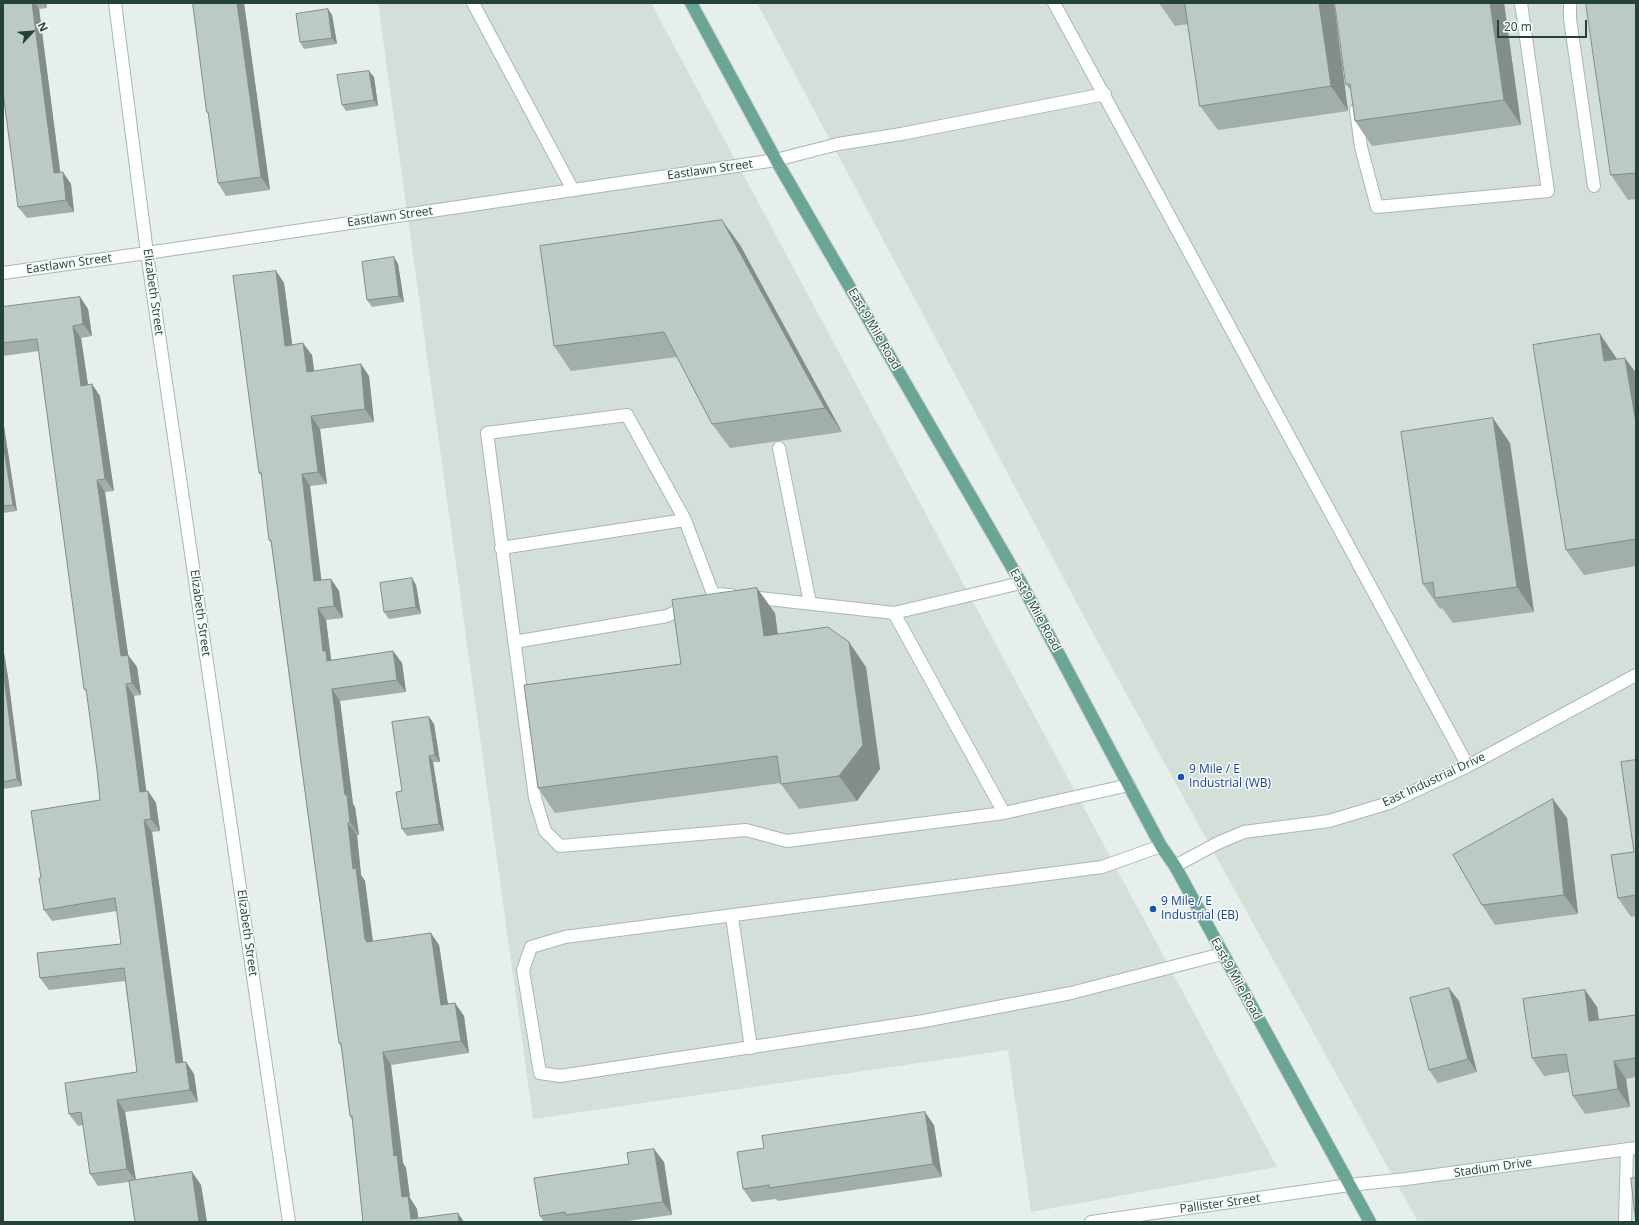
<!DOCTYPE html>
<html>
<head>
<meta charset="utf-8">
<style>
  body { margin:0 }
  #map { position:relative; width:1639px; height:1225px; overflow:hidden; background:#e6efeb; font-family:"Open Sans",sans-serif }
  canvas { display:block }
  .frame { position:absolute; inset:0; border:4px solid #24423a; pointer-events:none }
  .north { position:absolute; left:12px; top:12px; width:40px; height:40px; -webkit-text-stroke:3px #f7fbf9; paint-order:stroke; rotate:64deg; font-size:11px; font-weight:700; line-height:16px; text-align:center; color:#24423a }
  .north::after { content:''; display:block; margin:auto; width:14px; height:18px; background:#24423a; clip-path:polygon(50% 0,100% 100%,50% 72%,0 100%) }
  .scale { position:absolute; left:1497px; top:20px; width:90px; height:18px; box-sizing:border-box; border:2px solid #24423a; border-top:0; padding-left:5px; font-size:12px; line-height:14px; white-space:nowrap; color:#24423a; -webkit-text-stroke:3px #f7fbf9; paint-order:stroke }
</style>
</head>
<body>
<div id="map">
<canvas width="1639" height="1225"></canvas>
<div class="frame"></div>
<div class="north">N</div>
<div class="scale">20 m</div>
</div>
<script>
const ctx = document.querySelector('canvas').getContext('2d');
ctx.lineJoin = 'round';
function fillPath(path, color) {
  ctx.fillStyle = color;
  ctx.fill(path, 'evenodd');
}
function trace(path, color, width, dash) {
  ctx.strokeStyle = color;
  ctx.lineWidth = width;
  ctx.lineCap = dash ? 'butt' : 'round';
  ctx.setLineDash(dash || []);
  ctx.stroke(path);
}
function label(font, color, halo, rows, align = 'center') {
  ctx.font = font + ' "Open Sans",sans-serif';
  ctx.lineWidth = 3;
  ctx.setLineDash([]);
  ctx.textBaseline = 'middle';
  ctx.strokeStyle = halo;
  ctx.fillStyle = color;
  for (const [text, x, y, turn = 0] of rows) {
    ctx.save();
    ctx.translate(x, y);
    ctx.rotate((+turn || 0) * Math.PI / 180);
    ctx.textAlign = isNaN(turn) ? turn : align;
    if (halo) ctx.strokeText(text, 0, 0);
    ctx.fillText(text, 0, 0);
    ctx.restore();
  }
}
fillPath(new Path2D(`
  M 378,3 L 651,3 L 1277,1167 L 1031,1212 L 1008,1050 L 533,1119 Z
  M 757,3 L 1636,3 L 1636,1222 L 1418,1222 L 1096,639 Z`), '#d4dfda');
const minor = new Path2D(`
  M 115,3 L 147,253 L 289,1222
  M 473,3 L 573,190
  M 1054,3 L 1468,766
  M 1570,3 L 1570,19 L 1594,186
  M 1356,110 L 1361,147 L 1377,207 L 1548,191 L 1521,3
  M 3,273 L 147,253 L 776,160 L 838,144 L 901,134 L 1105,94
  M 779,448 L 810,603
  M 501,548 L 685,520
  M 731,595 L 713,594 L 685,520 L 627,415 L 487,433 L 535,798 L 545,831 L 560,846 L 746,830 L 787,841 L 1004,813 L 894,613
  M 750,597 L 894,613 L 1021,583
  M 514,642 L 667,616 L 689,605
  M 1004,813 L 1129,785
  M 1161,846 L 1102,867 L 565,937 L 531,947 L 523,970 L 540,1073 L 560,1076 L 924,1021 L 1071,993 L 1222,954
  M 1175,866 L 1218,843 L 1244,832 L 1329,821 L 1389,803 L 1468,766 L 1636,675
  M 732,917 L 751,1048
  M 1091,1222 L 1349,1185 L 1406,1179 L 1636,1148
  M 1625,1222 L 1627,1149`);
const major = new Path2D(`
  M 691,3 L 776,160 L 1021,583 L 1137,801 L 1161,846 L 1175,866 L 1370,1222`);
trace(minor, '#a8b8b2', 14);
trace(major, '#c2cac8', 14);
trace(minor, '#fff', 12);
trace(major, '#6aa596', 12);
fillPath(new Path2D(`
  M 3,3 L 46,3 L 47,8 L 39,9 L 60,173 L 71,184 L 74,212 L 27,218 L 18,207 Z
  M 193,3 L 244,3 L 270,190 L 226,196 L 218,183 L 209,115 L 207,112 Z
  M 1159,3 L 1334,3 L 1334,4 L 1348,111 L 1218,130 L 1200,106 L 1188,24 L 1175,26 Z
  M 1504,3 L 1521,125 L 1372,146 L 1355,121 L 1351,91 L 1346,84 Z
  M 1636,3 L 1636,199 L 1628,200 L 1611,175 Z
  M 328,9 L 332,15 L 337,44 L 304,49 L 300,42 Z
  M 374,77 L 378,106 L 346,111 L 342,105 Z
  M 740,245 L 842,432 L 730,448 L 712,424 L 677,357 L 571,371 L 554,346 Z
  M 398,264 L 404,302 L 372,307 L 367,300 Z
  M 276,271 L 284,283 L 292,345 L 312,355 L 314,371 L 369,376 L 374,422 L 320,429 L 327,484 L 310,486 L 321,580 L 331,579 L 339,591 L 343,618 L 326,620 L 331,659 L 332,660 L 393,651 L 402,663 L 406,692 L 340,701 L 353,804 L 355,807 L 359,835 L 357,835 L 361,875 L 365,881 L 373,941 L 439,945 L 448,1004 L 455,1003 L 464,1016 L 469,1053 L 391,1065 L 403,1163 L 406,1168 L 410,1198 L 417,1209 L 418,1218 L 464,1222 L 363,1222 L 352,1120 L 350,1116 L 341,1047 L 339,1043 L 271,543 L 269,540 L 262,476 L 259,473 Z
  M 80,297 L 88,309 L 92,336 L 81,338 L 88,385 L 100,396 L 114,491 L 105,492 L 128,655 L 137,667 L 141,695 L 134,696 L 146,791 L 148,791 L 156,803 L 160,831 L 152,832 L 183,1062 L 186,1062 L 194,1074 L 198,1102 L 125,1112 L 136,1180 L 192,1172 L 201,1185 L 207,1222 L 135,1222 L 129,1182 L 98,1186 L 90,1174 L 83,1125 L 78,1126 L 69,1114 L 137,1072 L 125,981 L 49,990 L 40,978 L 121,944 L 117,911 L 52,921 L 44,910 L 41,878 L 100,800 L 97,770 L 87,693 L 84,689 L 39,351 L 3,356 L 3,307 Z
  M 1617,359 L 1636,373 L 1636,566 L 1584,575 L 1566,550 Z
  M 3,420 L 17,511 L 3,513 Z
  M 1510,443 L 1534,612 L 1453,623 L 1442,608 L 1440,609 L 1423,584 Z
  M 416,585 L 421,614 L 389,619 L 384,612 Z
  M 775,613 L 778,634 L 866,667 L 880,769 L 857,801 L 799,809 L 781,784 L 781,783 L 555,813 L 538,788 L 681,664 Z
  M 3,647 L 8,677 L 22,786 L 3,789 Z
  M 429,717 L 434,724 L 440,762 L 433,762 L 444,831 L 407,836 L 402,829 L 402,791 Z
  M 1636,760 L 1636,916 L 1631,917 L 1618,898 L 1634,852 Z
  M 1567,818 L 1578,914 L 1495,925 L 1482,905 Z
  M 1585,990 L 1597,1007 L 1599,1020 L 1636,1015 L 1636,1077 L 1626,1079 L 1630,1107 L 1585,1114 L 1573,1096 L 1569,1072 L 1544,1076 L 1532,1058 Z
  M 1459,1001 L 1477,1072 L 1438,1083 L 1429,1070 Z
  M 934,1125 L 942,1177 L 778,1201 L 776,1199 L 752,1202 L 743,1189 Z
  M 664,1162 L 672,1215 L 620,1222 L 544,1222 L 540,1216 Z`), '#a1aea9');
fillPath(new Path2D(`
  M 32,3 L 35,3 L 39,9 L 62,185 L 54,173 Z
  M 44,3 L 46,3 L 47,8 Z
  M 237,3 L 244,3 L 270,190 L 261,177 Z
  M 1319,3 L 1334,3 L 1334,4 L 1348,111 L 1331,86 Z
  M 1490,3 L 1504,3 L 1521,125 L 1504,100 Z
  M 328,9 L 332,15 L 337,44 L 332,38 Z
  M 369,71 L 374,77 L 378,106 L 374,100 Z
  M 63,172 L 71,184 L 74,212 L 66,200 Z
  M 722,220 L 740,245 L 842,432 L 825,408 Z
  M 394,257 L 398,264 L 404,302 L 399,296 Z
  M 276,271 L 284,283 L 294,358 L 285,346 Z
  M 80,297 L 88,309 L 92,336 L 83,324 Z
  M 73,326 L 81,338 L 90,398 L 81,386 Z
  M 1600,334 L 1617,359 L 1604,361 Z
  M 303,343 L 312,355 L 316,384 L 307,372 Z
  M 1625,358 L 1636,373 L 1636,423 Z
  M 361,364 L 369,376 L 374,422 L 365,409 Z
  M 92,384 L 100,396 L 114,491 L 105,479 Z
  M 311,416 L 320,429 L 327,484 L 318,472 Z
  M 1493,418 L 1510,443 L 1534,612 L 1517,587 Z
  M 3,420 L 17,511 L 13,505 L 3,443 Z
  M 302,474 L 310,486 L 323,593 L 314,581 Z
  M 97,480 L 105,492 L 130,668 L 121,656 Z
  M 412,578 L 416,585 L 421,614 L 416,607 Z
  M 331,579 L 339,591 L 343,618 L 334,606 Z
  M 757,588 L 775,613 L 781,661 L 764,636 Z
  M 318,608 L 326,620 L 331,659 L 335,664 L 327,661 L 323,651 Z
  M 849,642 L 866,667 L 880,769 L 857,801 L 839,776 Z
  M 3,647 L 8,677 L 22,786 L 17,779 L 3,669 Z
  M 393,651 L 402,663 L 406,692 L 397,680 Z
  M 128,655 L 137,667 L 141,695 L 132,683 Z
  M 126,684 L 134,696 L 148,804 L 140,792 Z
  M 332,689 L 340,701 L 353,804 L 355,807 L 359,835 L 350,822 L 345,795 Z
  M 429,717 L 434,724 L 440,762 L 435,755 Z
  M 429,756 L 433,762 L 444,831 L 439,824 Z
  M 148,791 L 156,803 L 160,831 L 151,819 Z
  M 1553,799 L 1567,818 L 1578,914 L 1564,895 Z
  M 144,820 L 152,832 L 185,1075 L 176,1063 Z
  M 348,823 L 357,835 L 361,875 L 365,881 L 374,951 L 365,939 L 353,869 Z
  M 431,933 L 439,945 L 450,1018 L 441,1005 Z
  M 1449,988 L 1459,1001 L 1477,1072 L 1468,1059 Z
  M 1585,990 L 1597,1007 L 1602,1038 L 1589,1021 Z
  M 455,1003 L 464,1016 L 469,1053 L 461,1041 Z
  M 383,1052 L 391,1065 L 403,1163 L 406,1168 L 410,1198 L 417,1209 L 419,1222 L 411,1219 L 402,1197 L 394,1156 Z
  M 1614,1061 L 1626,1079 L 1630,1107 L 1618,1089 Z
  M 186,1062 L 194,1074 L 198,1102 L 190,1090 Z
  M 117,1100 L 125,1112 L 136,1181 L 127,1169 Z
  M 925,1112 L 934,1125 L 942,1177 L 933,1164 Z
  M 654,1149 L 664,1162 L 672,1215 L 663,1202 Z
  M 192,1172 L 201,1185 L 207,1222 L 199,1222 Z
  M 458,1213 L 464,1222 L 459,1222 Z`), '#838d89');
const building = new Path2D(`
  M 3,3 L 32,3 L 54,173 L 63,172 L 66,200 L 18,207 L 3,92 Z
  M 193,3 L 237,3 L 261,177 L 218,183 L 208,112 L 207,112 Z
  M 1185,3 L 1319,3 L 1331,86 L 1200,106 Z
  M 1335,3 L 1490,3 L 1504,100 L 1355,121 L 1350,84 L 1346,84 Z
  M 1586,3 L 1636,3 L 1636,173 L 1611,175 Z
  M 328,9 L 332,38 L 300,42 L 296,14 Z
  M 369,71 L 374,100 L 342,105 L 337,75 Z
  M 722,220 L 825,408 L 712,424 L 664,332 L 554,346 L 540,246 Z
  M 394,257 L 399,296 L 367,300 L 362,262 Z
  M 276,271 L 285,346 L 303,343 L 307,372 L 361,364 L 365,409 L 311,416 L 318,472 L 302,474 L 314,581 L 331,579 L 334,606 L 318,608 L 323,651 L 326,651 L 327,661 L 393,651 L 397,680 L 332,689 L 345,795 L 347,795 L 350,822 L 348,823 L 353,869 L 356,868 L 365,939 L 367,942 L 431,933 L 441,1005 L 455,1003 L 461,1041 L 383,1052 L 394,1156 L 397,1155 L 402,1197 L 408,1196 L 411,1219 L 458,1213 L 459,1222 L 363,1222 L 352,1116 L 350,1116 L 341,1043 L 339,1043 L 271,540 L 269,540 L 261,472 L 259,473 L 233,276 Z
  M 80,297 L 83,324 L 73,326 L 81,386 L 92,384 L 105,479 L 97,480 L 121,656 L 128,655 L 132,683 L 126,684 L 140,792 L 148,791 L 151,819 L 144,820 L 176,1063 L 186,1062 L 190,1090 L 117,1100 L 127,1169 L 90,1174 L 81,1112 L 69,1114 L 65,1083 L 137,1072 L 124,968 L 40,978 L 37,953 L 121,944 L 115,898 L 44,910 L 39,878 L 41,878 L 31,811 L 100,800 L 97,770 L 86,689 L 84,689 L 37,339 L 3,343 L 3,307 Z
  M 1600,334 L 1604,361 L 1625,358 L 1636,423 L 1636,539 L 1566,550 L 1533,345 Z
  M 1493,418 L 1517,587 L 1435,598 L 1433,582 L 1423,584 L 1401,432 Z
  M 3,443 L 13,505 L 3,506 Z
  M 412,578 L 416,607 L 384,612 L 380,583 Z
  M 757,588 L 764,636 L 828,627 L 849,642 L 863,745 L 839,776 L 781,784 L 777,756 L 538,788 L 524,685 L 681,664 L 672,600 Z
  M 3,669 L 17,779 L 3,782 Z
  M 429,717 L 435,755 L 429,756 L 439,824 L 402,829 L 396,792 L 402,791 L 392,722 Z
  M 1636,760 L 1636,895 L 1618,898 L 1611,855 L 1634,852 L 1621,762 Z
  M 1553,799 L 1564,895 L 1482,905 L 1453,855 Z
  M 1449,988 L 1468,1059 L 1429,1070 L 1410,998 Z
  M 1585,990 L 1589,1021 L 1636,1015 L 1636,1058 L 1614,1061 L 1618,1089 L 1573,1096 L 1566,1054 L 1532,1058 L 1523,999 Z
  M 925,1112 L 933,1164 L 769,1188 L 769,1185 L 743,1189 L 737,1152 L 764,1148 L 762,1136 Z
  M 654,1149 L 663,1202 L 566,1215 L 565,1212 L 540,1216 L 534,1178 L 629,1164 L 627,1153 Z
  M 192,1172 L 199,1222 L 135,1222 L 129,1181 Z
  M 1631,1178 L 1636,1178 L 1636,1222 Z`);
fillPath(building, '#bbcac4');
trace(building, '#838d89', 1);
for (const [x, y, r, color] of [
  [1181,777,4,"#1a4fb4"],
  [1153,909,4,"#1a4fb4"]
]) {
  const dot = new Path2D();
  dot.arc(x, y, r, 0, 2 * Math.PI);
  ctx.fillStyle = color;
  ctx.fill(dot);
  trace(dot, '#f7fbf9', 1.5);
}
label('12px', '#24423a', '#f7fbf9', [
  ["Eastlawn Street",710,170,-8],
  ["Eastlawn Street",390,217,-8],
  ["Eastlawn Street",69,264,-8],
  ["Elizabeth Street",153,292,82],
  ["East 9 Mile Road",874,329,60],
  ["East 9 Mile Road",1035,610,61],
  ["Elizabeth Street",200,613,82],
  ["East Industrial Drive",1434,780,-25],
  ["Elizabeth Street",247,933,82],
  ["East 9 Mile Road",1236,979,61],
  ["Stadium Drive",1493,1168,-8],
  ["Pallister Street",1220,1204,-8]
]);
label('12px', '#164399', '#f7fbf9', [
  ["9 Mile / E",1189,770],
  ["Industrial (WB)",1189,784],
  ["9 Mile / E",1161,902],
  ["Industrial (EB)",1161,916]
], 'left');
</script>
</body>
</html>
